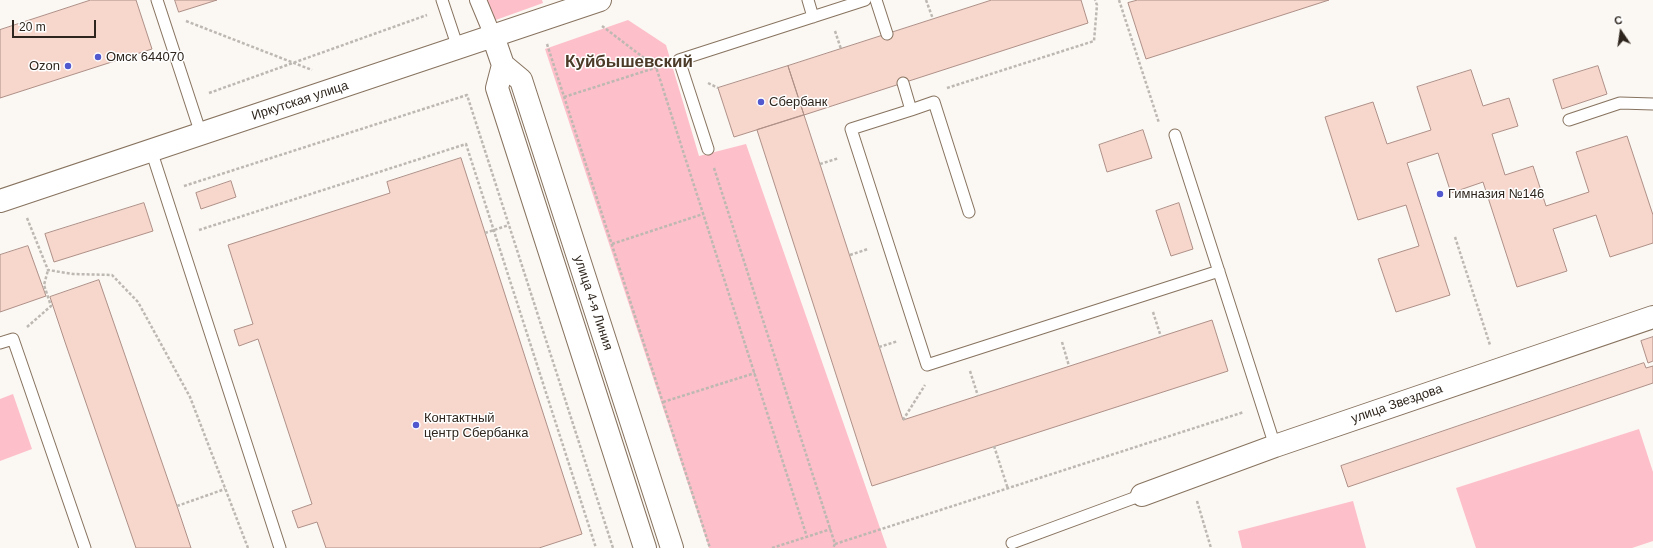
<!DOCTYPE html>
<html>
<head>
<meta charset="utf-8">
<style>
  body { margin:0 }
  #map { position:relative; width:1653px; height:548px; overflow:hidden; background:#fbf7f2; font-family:Helvetica,sans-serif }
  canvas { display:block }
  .north { position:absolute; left:1601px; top:12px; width:40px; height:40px; -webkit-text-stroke:3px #fff; paint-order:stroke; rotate:347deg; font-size:11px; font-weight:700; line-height:16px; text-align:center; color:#2e261e }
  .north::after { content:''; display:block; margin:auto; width:14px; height:18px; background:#2e261e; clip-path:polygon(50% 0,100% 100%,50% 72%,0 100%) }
  .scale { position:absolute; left:12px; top:20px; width:84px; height:18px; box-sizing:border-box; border:2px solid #2e261e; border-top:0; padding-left:5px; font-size:12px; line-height:14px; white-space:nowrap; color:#2e261e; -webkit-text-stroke:3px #fff; paint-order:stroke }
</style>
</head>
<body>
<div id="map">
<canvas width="1653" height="548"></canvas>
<div class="north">С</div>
<div class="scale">20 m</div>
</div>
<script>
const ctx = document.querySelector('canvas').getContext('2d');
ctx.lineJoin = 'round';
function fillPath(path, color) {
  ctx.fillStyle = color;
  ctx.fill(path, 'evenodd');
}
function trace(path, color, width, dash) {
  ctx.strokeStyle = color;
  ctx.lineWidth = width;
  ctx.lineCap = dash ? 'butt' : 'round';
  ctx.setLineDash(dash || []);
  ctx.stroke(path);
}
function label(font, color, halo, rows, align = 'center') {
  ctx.font = font + ' Helvetica,sans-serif';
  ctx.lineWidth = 3;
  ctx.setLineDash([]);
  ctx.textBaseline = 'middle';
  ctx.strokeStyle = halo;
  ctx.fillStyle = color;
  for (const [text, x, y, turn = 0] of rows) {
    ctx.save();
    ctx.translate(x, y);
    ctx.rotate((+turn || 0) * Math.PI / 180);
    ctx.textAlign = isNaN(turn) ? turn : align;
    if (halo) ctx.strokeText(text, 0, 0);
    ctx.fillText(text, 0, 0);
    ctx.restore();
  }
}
fillPath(new Path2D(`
  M 470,0 L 542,0 L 543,3 L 479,26 Z
  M 628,20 L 666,45 L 699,156 L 746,144 L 887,548 L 709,548 L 545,49 Z
  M 13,394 L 32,449 L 0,461 L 0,399 Z
  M 1639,429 L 1653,472 L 1653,541 L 1632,548 L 1476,548 L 1456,488 Z
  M 1353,501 L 1366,548 L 1242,548 L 1238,531 Z`), '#fdbfca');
const building = new Path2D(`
  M 91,0 L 136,0 L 152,49 L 0,98 L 0,30 Z
  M 175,0 L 217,0 L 179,12 Z
  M 992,0 L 1081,0 L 1088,23 L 804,115 L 788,66 Z
  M 1138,0 L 1329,0 L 1146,59 L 1128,3 Z
  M 788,66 L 804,115 L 734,137 L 718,88 Z
  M 1598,66 L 1607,94 L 1562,109 L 1553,80 Z
  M 1471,70 L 1483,106 L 1509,98 L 1518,126 L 1492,134 L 1505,175 L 1533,166 L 1546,206 L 1589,192 L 1576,152 L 1627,136 L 1653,215 L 1653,243 L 1610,257 L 1596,215 L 1553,229 L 1567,271 L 1517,287 L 1483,182 L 1451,193 L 1438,153 L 1407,163 L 1450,295 L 1396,312 L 1378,259 L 1419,246 L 1406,205 L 1358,220 L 1325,117 L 1373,102 L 1387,144 L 1431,130 L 1417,87 Z
  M 804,115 L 903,420 L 1212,320 L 1228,371 L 872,486 L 757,130 Z
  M 1143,130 L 1152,158 L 1107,172 L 1099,145 Z
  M 461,158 L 582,534 L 539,548 L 326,548 L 317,522 L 298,528 L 292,511 L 312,504 L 258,339 L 239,346 L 234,330 L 253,324 L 228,245 L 390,193 L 387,182 Z
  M 231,181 L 236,197 L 201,209 L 196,193 Z
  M 144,203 L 153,231 L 54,262 L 45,234 Z
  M 1179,203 L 1193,249 L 1171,256 L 1156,211 Z
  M 28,246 L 46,296 L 0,312 L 0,255 Z
  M 99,280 L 177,506 L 191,548 L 136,548 L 65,342 L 50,297 Z
  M 1653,337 L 1653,361 L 1648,363 L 1641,341 Z
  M 1644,363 L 1646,368 L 1653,366 L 1653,383 L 1348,487 L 1341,466 Z`);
fillPath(building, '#f7d6cc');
trace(building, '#ae9087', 1);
const service = new Path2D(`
  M 157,0 L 201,134
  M 442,0 L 458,48
  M 808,0 L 813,17
  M 876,0 L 887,34
  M 903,83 L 911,110 L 851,129 L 927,365 L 1219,271
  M 911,110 L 934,102 L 969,212
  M 1569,120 L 1620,103 L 1653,104
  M 1175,135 L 1275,446
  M 708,149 L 679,60 L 865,0
  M 151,150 L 280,548
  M 0,343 L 13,339 L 85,548
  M 1012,543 L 1142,495`);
const pedestrian = new Path2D(`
  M 478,0 L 493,36`);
const minor = new Path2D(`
  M 493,36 L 503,65 L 497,88 L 645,548
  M 503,65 L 521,80 L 672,548
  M 0,201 L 600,0
  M 1142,495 L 1275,446 L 1653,317`);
trace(service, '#87735f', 13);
trace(pedestrian, '#87735f', 18);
trace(minor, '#87735f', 24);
trace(new Path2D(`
  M 926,0 L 933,19
  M 1119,0 L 1159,123
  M 186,21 L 312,70
  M 602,26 L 656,67 L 807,537
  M 835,31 L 841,49
  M 547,44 L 710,548
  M 708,83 L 718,88
  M 947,88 L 1094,41 L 1097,5 L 1095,0
  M 209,93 L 427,15
  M 564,97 L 661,66
  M 820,164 L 839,158
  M 714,168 L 835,544 L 833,548
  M 184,186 L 467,95 L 613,548
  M 27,218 L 48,270 L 73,274 L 112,275 L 138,302 L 190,397 L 248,548
  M 199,230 L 466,144 L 596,548
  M 485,233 L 509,225
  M 1455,237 L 1490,345
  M 612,244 L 703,214
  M 850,255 L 868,249
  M 1153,312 L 1161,337
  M 27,327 L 51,306 L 44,285 L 48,270
  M 1062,342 L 1069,366
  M 879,347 L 898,341
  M 970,371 L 978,396
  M 663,402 L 755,373
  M 903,420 L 925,385
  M 994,446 L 1008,489
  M 1197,501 L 1211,548
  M 177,506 L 225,489
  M 835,544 L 1244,412
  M 772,548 L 831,529`), '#bdb8b2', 2.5, [3, 2]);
trace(service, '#fff', 11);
trace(pedestrian, '#fff', 16);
trace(minor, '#fff', 22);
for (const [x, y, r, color] of [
  [98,57,4,"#5259cf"],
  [68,66,4,"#5259cf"],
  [761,102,4,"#5259cf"],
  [1440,194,4,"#5259cf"],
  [416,425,4,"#5259cf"]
]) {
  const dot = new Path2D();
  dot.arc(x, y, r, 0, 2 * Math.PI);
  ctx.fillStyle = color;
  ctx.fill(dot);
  trace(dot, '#fff', 1.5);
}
label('13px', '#2e261e', '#fff', [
  ["Омск 644070",106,57],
  ["Ozon",60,66,"right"],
  ["Сбербанк",769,102],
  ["Гимназия №146",1448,194],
  ["Контактный",424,418],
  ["центр Сбербанка",424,433]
], 'left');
label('13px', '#2e261e', '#fff', [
  ["Иркутская улица",300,101,-18],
  ["улица 4-я Линия",593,303,72],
  ["улица Звездова",1397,404,-19]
]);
label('bold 17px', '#4b3a27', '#fff', [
  ["Куйбышевский",629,62]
]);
</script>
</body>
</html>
